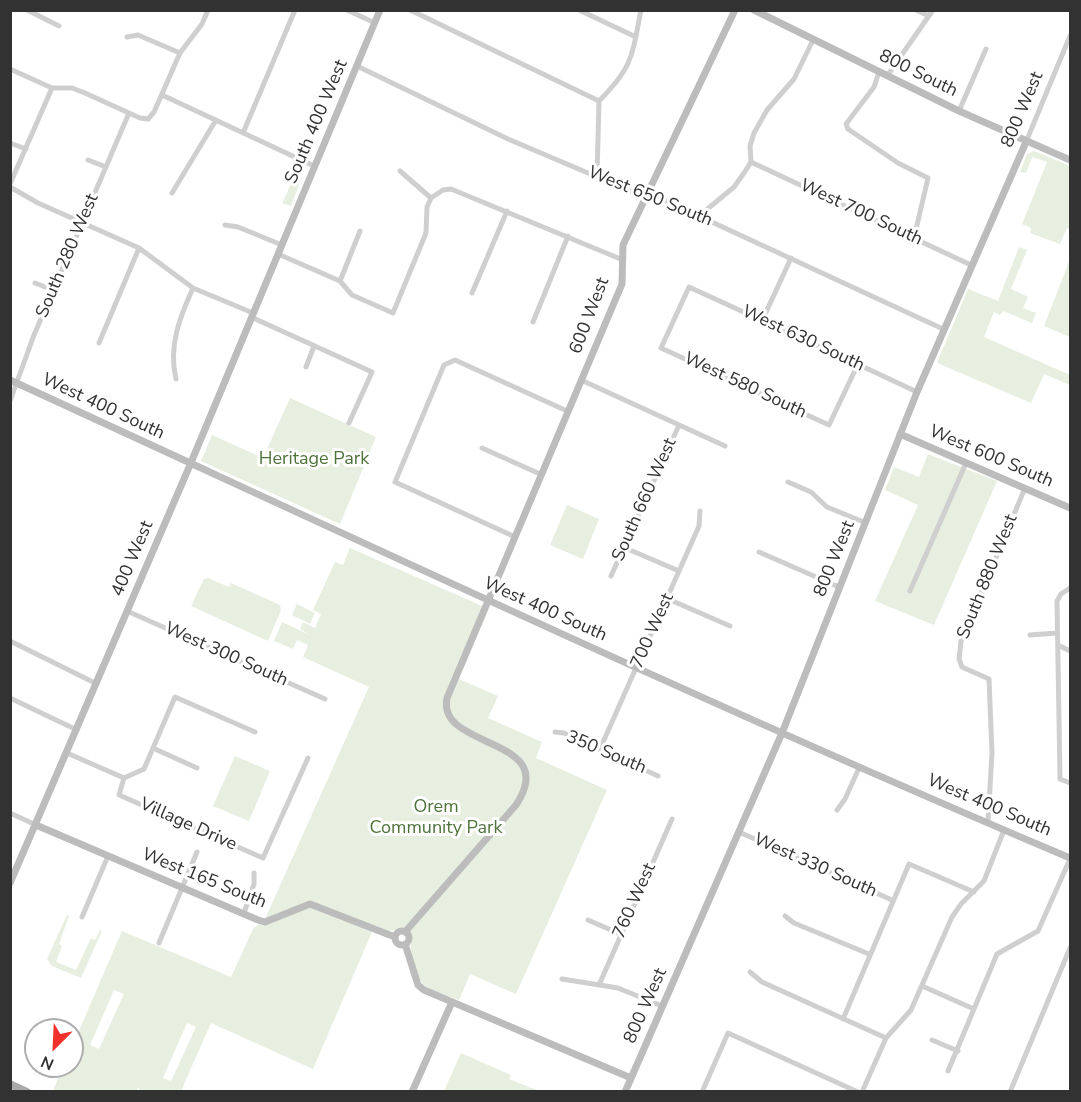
<!DOCTYPE html>
<html>
<head>
<meta charset="utf-8">
<style>
  body { margin:0 }
  #map { position:relative; width:1081px; height:1102px; overflow:hidden; background:#fff; font-family:"Nunito Sans",sans-serif }
  canvas { display:block }
  .frame { position:absolute; inset:0; border:12px solid #323232; pointer-events:none }
  .north { position:absolute; left:24px; top:1018px; width:60px; height:60px; box-sizing:border-box; background:#fff; border:2px solid #adadad; border-radius:50%; rotate:204deg; font-size:16px; font-weight:700; line-height:24px; text-align:center; color:#323232 }
  .north::after { content:''; display:block; margin:auto; width:21px; height:27px; background:#f1302c; clip-path:polygon(50% 0,100% 100%,50% 72%,0 100%) }
</style>
</head>
<body>
<div id="map">
<canvas width="1081" height="1102"></canvas>
<div class="frame"></div>
<div class="north">N</div>
</div>
<script>
const ctx = document.querySelector('canvas').getContext('2d');
ctx.lineJoin = 'round';
function fillPath(path, color) {
  ctx.fillStyle = color;
  ctx.fill(path, 'evenodd');
}
function trace(path, color, width, dash) {
  ctx.strokeStyle = color;
  ctx.lineWidth = width;
  ctx.lineCap = dash ? 'butt' : 'round';
  ctx.setLineDash(dash || []);
  ctx.stroke(path);
}
function label(font, color, halo, rows, align = 'center') {
  ctx.font = font + ' "Nunito Sans",sans-serif';
  ctx.lineWidth = 6;
  ctx.setLineDash([]);
  ctx.textBaseline = 'middle';
  ctx.strokeStyle = halo;
  ctx.fillStyle = color;
  for (const [text, x, y, turn = 0] of rows) {
    ctx.save();
    ctx.translate(x, y);
    ctx.rotate((+turn || 0) * Math.PI / 180);
    ctx.textAlign = isNaN(turn) ? turn : align;
    if (halo) ctx.strokeText(text, 0, 0);
    ctx.fillText(text, 0, 0);
    ctx.restore();
  }
}
fillPath(new Path2D(`
  M 1034,151 L 1070,166 L 1070,229 L 1067,228 L 1060,244 L 1030,233 L 1031,228 L 1022,224 L 1047,162 L 1032,157 L 1026,173 L 1020,172 L 1027,154 Z
  M 302,177 L 291,206 L 282,203 L 294,178 Z
  M 1019,247 L 1027,250 L 1011,289 L 1028,297 L 1023,308 L 1036,313 L 1032,323 L 1003,311 L 1000,315 L 994,312 L 984,337 L 1070,375 L 1070,385 L 1044,374 L 1031,403 L 937,363 L 968,289 L 998,301 Z
  M 1070,259 L 1070,337 L 1044,326 Z
  M 290,398 L 376,437 L 340,524 L 201,461 L 212,435 L 263,458 Z
  M 928,454 L 997,481 L 934,625 L 875,601 L 918,505 L 885,490 L 894,467 L 919,477 Z
  M 567,505 L 599,519 L 583,559 L 550,545 Z
  M 350,548 L 489,609 L 459,679 L 498,696 L 488,718 L 542,742 L 536,758 L 607,790 L 516,994 L 470,974 L 459,1000 C 449,996 432,992 424,985 C 414,975 409,948 411,935 L 404,928 L 388,931 L 375,925 L 313,1069 L 211,1023 L 181,1091 L 141,1091 L 138,1088 L 137,1090 L 141,1091 L 53,1091 L 63,1066 L 72,1066 L 72,1047 L 122,931 L 231,977 L 253,929 L 265,919 L 369,687 L 303,657 L 308,645 L 297,640 L 293,649 L 274,641 L 282,622 L 312,636 L 300,629 L 303,622 L 315,628 L 321,614 L 313,610 L 335,562 L 343,565 ZM 114,990 L 124,994 L 99,1049 L 90,1045 ZM 187,1023 L 196,1027 L 171,1081 L 163,1078 Z
  M 208,578 L 229,587 L 231,583 L 280,605 L 281,610 L 268,641 L 191,606 L 204,579 Z
  M 297,604 L 315,613 L 310,624 L 292,615 Z
  M 235,756 L 270,771 L 249,821 L 213,806 Z
  M 67,915 L 69,916 L 59,944 L 62,946 L 56,962 L 76,970 L 91,938 L 95,940 L 100,930 L 102,931 L 81,978 L 52,966 L 47,959 Z
  M 461,1053 L 511,1075 L 509,1079 L 539,1091 L 444,1091 Z`), '#e7efe0');
trace(new Path2D(`
  M 27,10 L 59,26
  M 347,10 L 375,23
  M 410,10 L 599,101
  M 579,10 L 636,37
  M 916,10 L 929,16
  M 127,37 L 138,35 L 180,53
  M 357,66 L 508,139 L 635,193 L 647,192 L 943,329
  M 10,69 L 52,88 L 72,88 L 85,93 L 140,118 L 148,119 L 154,112 L 180,53 L 202,24 L 208,10
  M 879,72 L 874,87 L 846,124 L 848,129 L 898,163 L 928,178 L 914,238
  M 887,76 L 933,10
  M 162,95 L 314,166
  M 959,111 L 986,49
  M 243,133 L 295,10
  M 1026,142 L 1070,36
  M 10,143 L 26,149
  M 88,160 L 106,167
  M 751,162 L 971,265
  M 400,171 L 431,198
  M 597,176 L 599,101 C 633,67 632,56 641,10
  M 10,184 L 52,88
  M 10,187 L 38,203 L 139,248 L 193,288 L 253,313
  M 172,193 L 216,120
  M 699,216 L 734,187 L 744,173 L 751,162 L 750,146 L 754,133 L 767,110 L 794,79 L 813,40
  M 225,225 L 238,227 L 282,245
  M 278,254 L 340,281 L 352,295 L 393,313 L 426,233 L 427,207 L 431,198 L 443,190 L 451,189 L 623,260
  M 340,281 L 360,231
  M 35,283 L 53,290
  M 472,293 L 507,211
  M 251,317 L 372,372 L 349,423
  M 762,321 L 791,258
  M 533,322 L 568,236
  M 99,343 L 139,248
  M 858,364 L 829,425 L 661,348 L 689,287 C 765,322 841,356 917,392
  M 306,367 L 314,346
  M 176,379 C 168,346 180,317 193,288
  M 581,380 L 725,446
  M 10,401 L 34,335 L 129,113
  M 482,448 L 540,474
  M 788,482 L 811,492 L 827,507 L 866,523
  M 513,536 L 395,482 L 444,365 L 455,360 L 567,411
  M 623,547 L 679,571
  M 759,552 L 839,587
  M 611,576 L 679,425
  M 1070,588 L 1061,594 L 1057,601 L 1060,779 L 1070,783
  M 910,591 L 966,463
  M 668,599 L 730,626
  M 127,611 L 325,699
  M 1030,635 L 1057,633
  M 10,641 L 97,684
  M 1058,645 L 1070,651
  M 10,698 L 77,730
  M 555,732 L 564,733 L 658,776
  M 155,749 L 197,768
  M 600,749 L 699,526 L 700,511
  M 67,753 L 124,778
  M 124,778 L 119,795 L 263,858 L 308,758
  M 124,778 L 144,769 L 175,697 L 255,732
  M 837,810 L 845,799 L 859,768
  M 10,813 L 36,825
  M 988,822 L 992,753 L 989,679 L 962,667 L 959,659 L 961,641 L 1025,488
  M 739,832 L 892,900
  M 244,913 L 254,884 L 254,873
  M 785,916 L 794,923 L 869,954
  M 82,917 L 108,856
  M 588,920 L 620,934
  M 159,943 L 197,852
  M 750,972 L 762,982 L 886,1038
  M 562,979 L 618,988 L 662,1006
  M 599,985 L 672,819
  M 922,986 L 974,1009
  M 843,1019 L 909,864 L 974,892
  M 932,1040 L 958,1051
  M 948,1071 L 997,954 L 1038,931 L 1070,859
  M 702,1092 L 728,1033 L 858,1092
  M 862,1092 L 886,1038 L 911,1010 L 952,917 L 961,904 L 984,881 L 1004,830
  M 1010,1092 L 1070,948`), '#cfcfcf', 5);
trace(new Path2D(`
  M 754,10 L 959,111 L 1070,160
  M 10,380 C 363,542 713,707 1070,858
  M 900,434 L 1070,508
  M 36,825 L 258,920 L 265,922 L 310,904 L 395,937
  M 10,883 L 190,465 L 380,10
  M395 938a7 7 0 1 1 14 0a7 7 0 1 1-14 0Z
  M 405,932 L 516,805 C 562,736 436,750 447,698 L 622,284 L 623,245 L 735,10
  M 405,944 L 418,985 L 424,990 L 631,1078
  M 412,1092 L 452,1002
  M 625,1092 L 782,733 L 917,392 L 1026,142`), '#bcbcbc', 7);
trace(new Path2D(`
  M 10,1084 L 27,1092`), '#aaa', 8);
label('18px', '#323232', '#fff', [
  ["800 South",918,74,26],
  ["800 West",1023,110,-67],
  ["South 400 West",317,122,-67],
  ["West 650 South",650,197,22],
  ["West 700 South",861,213,25],
  ["South 280 West",68,256,-67],
  ["600 West",590,316,-69],
  ["West 630 South",803,339,25],
  ["West 580 South",745,386,25],
  ["West 400 South",103,407,25],
  ["West 600 South",991,457,23],
  ["South 660 West",645,500,-66],
  ["400 West",133,559,-67],
  ["800 West",835,559,-68],
  ["South 880 West",988,577,-68],
  ["West 400 South",545,610,24],
  ["700 West",653,631,-66],
  ["West 300 South",226,655,24],
  ["350 South",606,753,23],
  ["West 400 South",989,806,23],
  ["Village Drive",188,825,24],
  ["West 330 South",815,866,24],
  ["West 165 South",204,879,22],
  ["760 West",635,901,-66],
  ["800 West",646,1006,-66]
]);
label('18px', '#50723b', '#fff', [
  ["Heritage Park",314,460],
  ["Orem",436,808],
  ["Community Park",436,829]
]);
</script>
</body>
</html>
